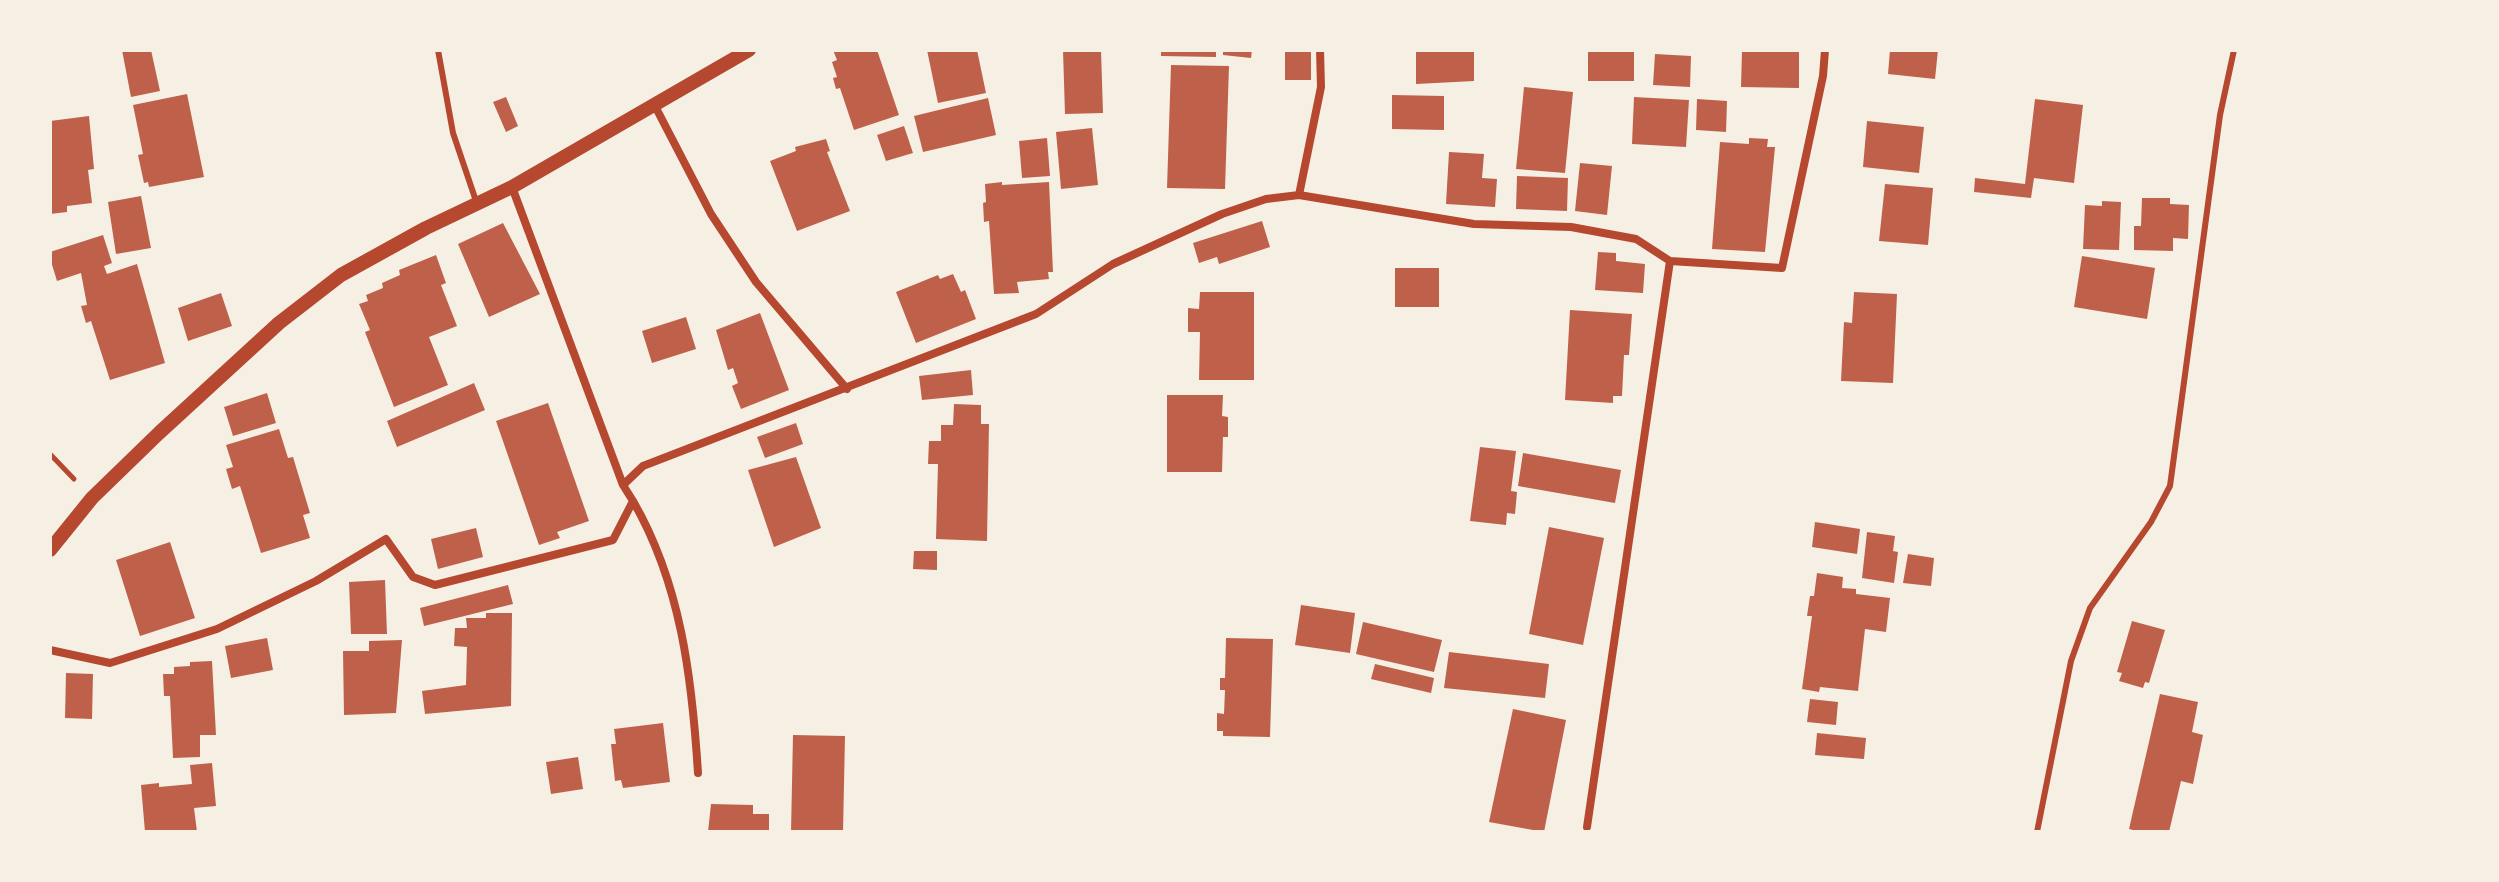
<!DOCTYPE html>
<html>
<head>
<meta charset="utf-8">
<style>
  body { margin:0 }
  #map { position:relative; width:2499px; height:882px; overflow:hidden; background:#f6efe4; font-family:"DM Sans",sans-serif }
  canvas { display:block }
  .frame { position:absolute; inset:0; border:52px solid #f6efe4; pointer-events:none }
</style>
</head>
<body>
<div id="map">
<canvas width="2499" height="882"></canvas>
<div class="frame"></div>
</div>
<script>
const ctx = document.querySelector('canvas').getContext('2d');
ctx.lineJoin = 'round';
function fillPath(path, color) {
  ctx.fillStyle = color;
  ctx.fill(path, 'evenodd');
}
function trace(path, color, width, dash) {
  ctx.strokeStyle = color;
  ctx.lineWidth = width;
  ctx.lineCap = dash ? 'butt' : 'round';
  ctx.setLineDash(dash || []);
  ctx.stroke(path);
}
fillPath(new Path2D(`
  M 122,50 L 151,50 L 160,91 L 131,97 Z
  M 833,50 L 877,50 L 899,115 L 854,130 L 840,88 L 836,89 L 833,78 L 837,77 L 832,62 L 837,60 Z
  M 927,50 L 977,50 L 986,93 L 938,103 Z
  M 1063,50 L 1101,50 L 1103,113 L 1065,114 Z
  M 1161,50 L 1216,50 L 1216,57 L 1161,56 Z
  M 1223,50 L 1252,50 L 1251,58 L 1223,55 Z
  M 1285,50 L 1311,50 L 1311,80 L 1285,80 Z
  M 1416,50 L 1474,50 L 1474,81 L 1416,84 Z
  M 1588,50 L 1634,50 L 1634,81 L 1588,81 Z
  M 1742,50 L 1799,50 L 1799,88 L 1741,87 Z
  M 1890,50 L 1938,50 L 1935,79 L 1888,74 Z
  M 1655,54 L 1691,56 L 1690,87 L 1653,85 Z
  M 1171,65 L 1229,66 L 1225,189 L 1167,188 Z
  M 1524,87 L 1573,92 L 1565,173 L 1516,169 Z
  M 187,94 L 204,177 L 149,187 L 148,182 L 144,183 L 138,155 L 143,154 L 133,105 Z
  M 1392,95 L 1444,96 L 1444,130 L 1392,129 Z
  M 506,97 L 518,126 L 506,132 L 493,102 Z
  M 1634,97 L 1689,100 L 1686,147 L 1632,144 Z
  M 988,98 L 996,135 L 923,152 L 914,116 Z
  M 1697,99 L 1727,101 L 1726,132 L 1696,130 Z
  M 2035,99 L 2083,105 L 2074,183 L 2034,178 L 2031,198 L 1974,192 L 1975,178 L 2025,184 Z
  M 89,116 L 94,169 L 88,170 L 92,203 L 67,206 L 67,212 L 50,214 L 50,121 Z
  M 1867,121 L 1924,127 L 1919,173 L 1863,167 Z
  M 904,126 L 913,153 L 886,161 L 877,135 Z
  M 1092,128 L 1098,185 L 1061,189 L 1056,132 Z
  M 1047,138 L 1050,176 L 1022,178 L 1019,141 Z
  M 1749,138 L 1768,139 L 1767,147 L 1775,147 L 1765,252 L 1712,249 L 1720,142 L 1749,144 Z
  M 826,139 L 830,151 L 827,152 L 850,211 L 797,231 L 770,161 L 796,151 L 795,147 Z
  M 1449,152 L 1484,154 L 1482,178 L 1497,179 L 1495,207 L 1446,204 Z
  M 1580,163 L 1612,166 L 1607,215 L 1575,211 Z
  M 1517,176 L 1568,178 L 1567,211 L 1516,209 Z
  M 1002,182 L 1002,185 L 1049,182 L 1053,272 L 1048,272 L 1049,279 L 1017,282 L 1019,293 L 994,294 L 989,221 L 984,222 L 983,203 L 986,202 L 985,184 Z
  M 1885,184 L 1933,188 L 1928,245 L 1879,241 Z
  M 141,196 L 151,248 L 116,254 L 108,202 Z
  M 2142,198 L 2170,198 L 2170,204 L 2189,205 L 2188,239 L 2173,238 L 2173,251 L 2134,250 L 2134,226 L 2141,226 Z
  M 2102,201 L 2121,202 L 2119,250 L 2083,249 L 2085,205 L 2102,206 Z
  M 1262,221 L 1270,247 L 1219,264 L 1217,257 L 1199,263 L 1193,243 Z
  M 503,223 L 540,294 L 489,317 L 458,244 Z
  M 103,235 L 112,263 L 104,266 L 107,274 L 137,264 L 165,363 L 110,380 L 91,321 L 86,323 L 81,306 L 87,305 L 81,273 L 57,281 L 50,258 L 50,252 Z
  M 1598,252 L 1616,253 L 1616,261 L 1645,264 L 1643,293 L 1595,290 Z
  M 436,255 L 446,283 L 441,285 L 457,326 L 429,337 L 448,385 L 394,407 L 365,332 L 370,330 L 359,304 L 368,301 L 366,295 L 383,288 L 382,283 L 400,275 L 399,270 Z
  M 2082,256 L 2155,268 L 2147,319 L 2074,307 Z
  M 1395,268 L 1439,268 L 1439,307 L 1395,307 Z
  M 953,274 L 961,292 L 965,290 L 976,319 L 916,343 L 896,292 L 938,275 L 940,279 Z
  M 1200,292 L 1254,292 L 1254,380 L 1199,380 L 1200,332 L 1188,332 L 1188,308 L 1199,309 Z
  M 1854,292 L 1897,294 L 1893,383 L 1841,381 L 1844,322 L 1852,323 Z
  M 221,293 L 232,326 L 188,341 L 178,308 Z
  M 1570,310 L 1632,314 L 1629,355 L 1624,355 L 1622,396 L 1613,396 L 1613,403 L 1565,400 Z
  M 760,313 L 789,390 L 741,409 L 732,386 L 738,383 L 733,368 L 728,370 L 716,330 Z
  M 686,317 L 696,349 L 652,363 L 642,331 Z
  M 971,370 L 973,395 L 922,400 L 919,376 Z
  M 474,383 L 485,410 L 397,447 L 387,421 Z
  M 267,393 L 276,423 L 233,436 L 224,407 Z
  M 1167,395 L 1223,395 L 1222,416 L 1228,417 L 1228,437 L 1223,437 L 1222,472 L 1167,472 Z
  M 548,403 L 589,521 L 557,532 L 560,538 L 539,545 L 496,421 Z
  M 954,404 L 981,405 L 981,424 L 989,424 L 987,541 L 936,539 L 938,464 L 928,464 L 929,441 L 941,441 L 941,425 L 953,425 Z
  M 796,423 L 803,444 L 765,458 L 757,437 Z
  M 279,429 L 288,458 L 293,457 L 310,513 L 303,515 L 310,538 L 261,553 L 240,486 L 232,489 L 226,469 L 233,467 L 226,445 Z
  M 1480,447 L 1516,451 L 1511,491 L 1517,492 L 1515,514 L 1507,513 L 1506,525 L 1470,521 Z
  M 1523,453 L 1621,470 L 1615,503 L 1518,486 Z
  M 796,457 L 821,528 L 774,547 L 748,470 Z
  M 1815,522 L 1860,529 L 1857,554 L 1812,547 Z
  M 1549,527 L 1604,538 L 1583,645 L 1529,634 Z
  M 476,528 L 483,557 L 438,569 L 431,539 Z
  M 1867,532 L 1895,536 L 1893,551 L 1898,552 L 1894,583 L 1862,578 Z
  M 170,542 L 195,618 L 140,636 L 116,560 Z
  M 914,551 L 937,551 L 937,570 L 913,569 Z
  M 1908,554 L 1934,558 L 1931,586 L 1903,583 Z
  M 1817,573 L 1843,577 L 1842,588 L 1856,589 L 1856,594 L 1890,598 L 1886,632 L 1865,629 L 1858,691 L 1820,687 L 1819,692 L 1802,689 L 1812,616 L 1807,616 L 1810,596 L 1814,596 Z
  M 385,580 L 387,634 L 351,634 L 349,582 Z
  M 508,585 L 513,604 L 424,626 L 420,608 Z
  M 1301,605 L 1355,613 L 1350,653 L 1295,645 Z
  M 486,613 L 512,613 L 511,706 L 425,714 L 422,691 L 466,685 L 467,647 L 454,646 L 455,628 L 467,628 L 466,618 L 486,618 Z
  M 2132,621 L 2165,630 L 2149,683 L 2145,682 L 2143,688 L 2119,681 L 2122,673 L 2117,672 Z
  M 1363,622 L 1442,640 L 1434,672 L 1356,654 Z
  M 267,638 L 273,670 L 231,678 L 225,646 Z
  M 1226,638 L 1273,639 L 1270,737 L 1223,736 L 1223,731 L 1217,731 L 1217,713 L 1224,714 L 1225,690 L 1220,690 L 1220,678 L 1225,678 Z
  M 402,640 L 396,713 L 344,715 L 343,651 L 369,651 L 369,641 Z
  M 1449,652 L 1549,664 L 1545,698 L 1444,688 Z
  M 212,661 L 216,735 L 200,735 L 200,757 L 173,758 L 170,696 L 164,696 L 163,674 L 174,674 L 174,667 L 190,666 L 190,662 Z
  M 1375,664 L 1434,678 L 1431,693 L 1371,679 Z
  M 66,673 L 93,674 L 92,719 L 65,718 Z
  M 2160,694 L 2198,702 L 2192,732 L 2203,735 L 2193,784 L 2181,781 L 2169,832 L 2141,832 L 2129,829 Z
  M 1810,699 L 1838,702 L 1836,725 L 1807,722 Z
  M 1513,709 L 1566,720 L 1544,832 L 1489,822 Z
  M 663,723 L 670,782 L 623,788 L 621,780 L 615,781 L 611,744 L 616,744 L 614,729 Z
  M 1817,733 L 1866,738 L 1864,759 L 1815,755 Z
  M 793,735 L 845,736 L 843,832 L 791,832 Z
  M 578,757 L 583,789 L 551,794 L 546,762 Z
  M 212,763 L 216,806 L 194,808 L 197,832 L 145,832 L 141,785 L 159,783 L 159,787 L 192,784 L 190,765 Z
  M 711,804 L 753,805 L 753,814 L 769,814 L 769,832 L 708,832 Z`), '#bf614a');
trace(new Path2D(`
  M 50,454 L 74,479`), '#b5482f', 5);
trace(new Path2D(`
  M 438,50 L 453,133 L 476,201
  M 2037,832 L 2071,661 L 2090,608 L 2151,522 L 2170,486 L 2220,115 L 2234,50`), '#b5482f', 6);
trace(new Path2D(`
  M 655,106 L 711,214 L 756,282 L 847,389
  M 512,187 L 623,485
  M 1299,195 L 1321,87 L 1320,50
  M 633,501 C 681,584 692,678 698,773
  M 50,650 L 110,663 L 217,629 L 316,581 L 386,539 L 413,577 L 435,585 L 613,540 L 633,501 L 623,485 L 643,466 L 1036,314 L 1113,264 L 1222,214 L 1266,199 L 1299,195 L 1474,224 L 1571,227 L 1636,239 L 1670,261 L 1782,268 L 1823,76 L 1825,50
  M 1587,827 L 1670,261`), '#b5482f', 8);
trace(new Path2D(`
  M 50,550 L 92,498 L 159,433 L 279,323 L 341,275 L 426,228 L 512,187 L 749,50`), '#b5482f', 14);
</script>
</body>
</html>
